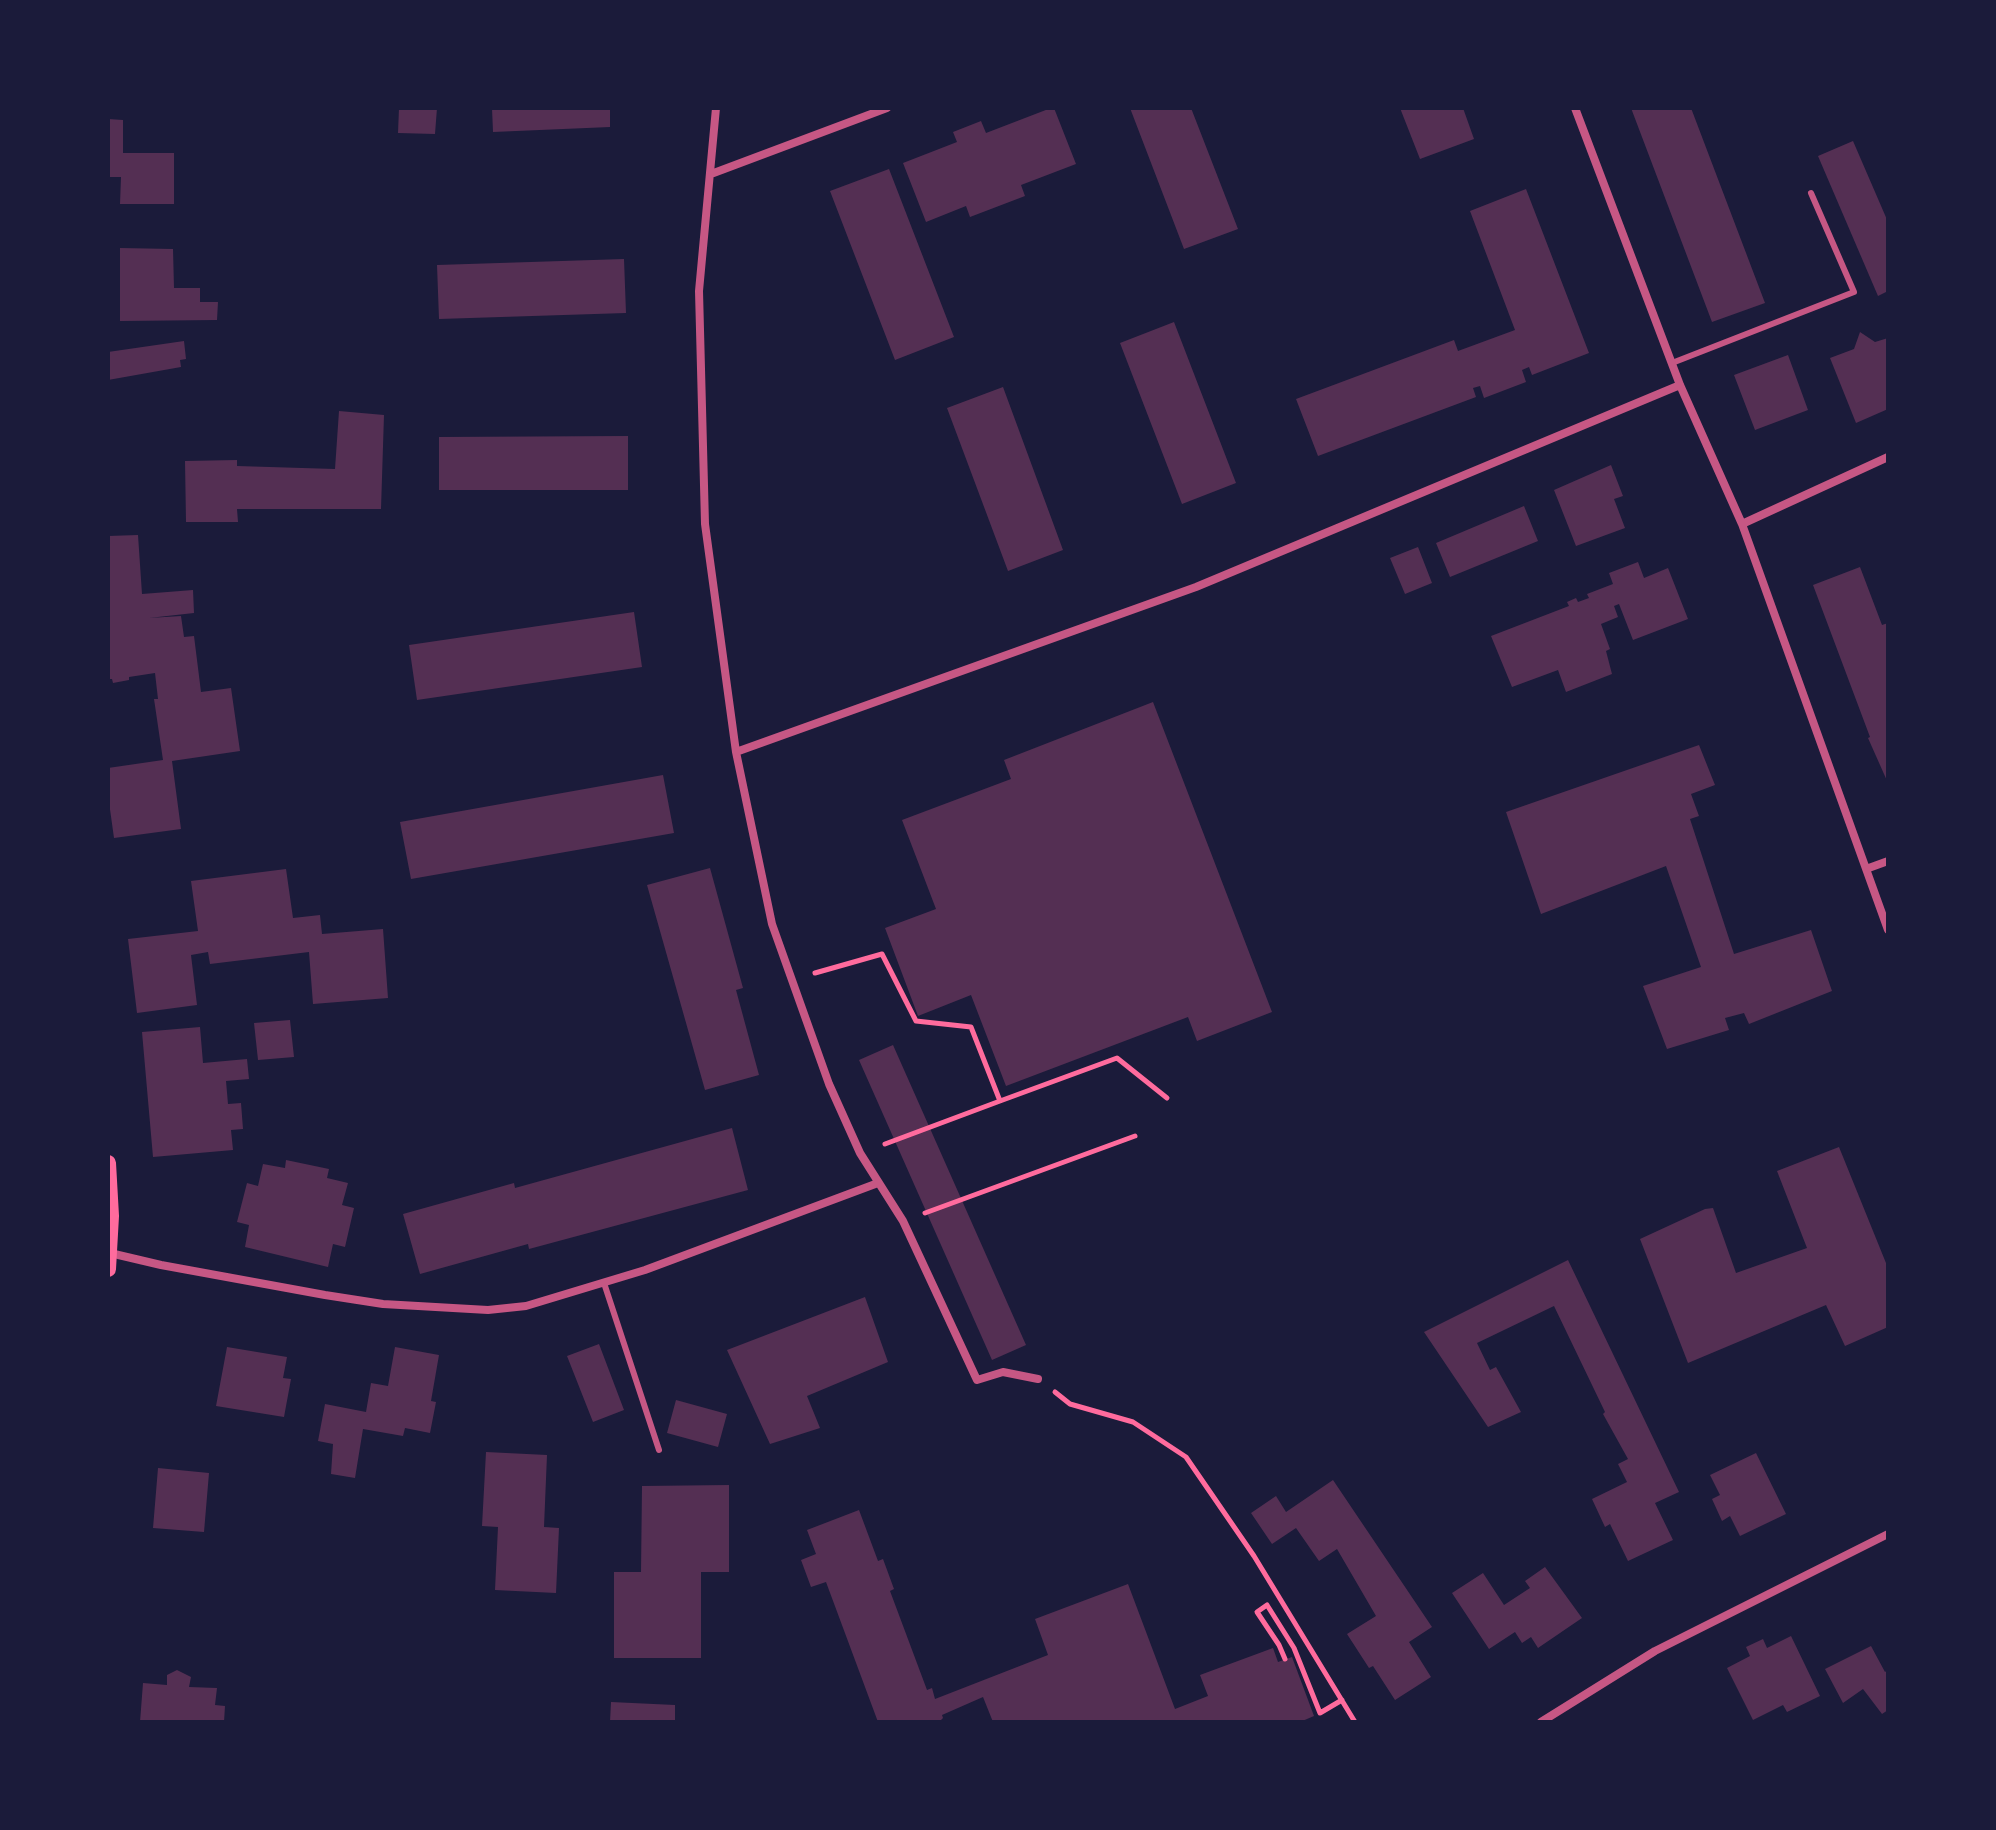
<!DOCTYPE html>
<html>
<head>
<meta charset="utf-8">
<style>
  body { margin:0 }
  #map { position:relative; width:1996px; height:1830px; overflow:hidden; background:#1b1b3a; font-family:Bitter,serif }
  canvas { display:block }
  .frame { position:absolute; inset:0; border:110px solid #1b1b3a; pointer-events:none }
</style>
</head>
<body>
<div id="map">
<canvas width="1996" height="1830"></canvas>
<div class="frame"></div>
</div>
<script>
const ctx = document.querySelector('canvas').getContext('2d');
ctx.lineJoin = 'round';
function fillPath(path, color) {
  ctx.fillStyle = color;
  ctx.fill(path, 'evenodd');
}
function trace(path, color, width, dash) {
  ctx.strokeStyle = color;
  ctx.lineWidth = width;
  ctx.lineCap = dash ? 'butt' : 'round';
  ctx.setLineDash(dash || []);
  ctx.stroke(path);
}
fillPath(new Path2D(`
  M 399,108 L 437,108 L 435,134 L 398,133 Z
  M 492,108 L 610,108 L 610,127 L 493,132 Z
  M 1051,108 L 1054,108 L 1076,164 L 1021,185 L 1025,196 L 970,217 L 966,206 L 926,222 L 903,163 L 957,142 L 953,132 L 981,121 L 986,133 Z
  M 1130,108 L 1191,108 L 1238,229 L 1184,249 Z
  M 1400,108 L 1463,108 L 1474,139 L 1420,159 Z
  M 1631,108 L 1691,108 L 1765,303 L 1712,322 Z
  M 108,119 L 123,120 L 123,153 L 174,153 L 174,204 L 120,204 L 121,177 L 108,177 Z
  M 1853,141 L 1888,222 L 1888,291 L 1878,296 L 1818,156 Z
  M 889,169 L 954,337 L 895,360 L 830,191 Z
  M 1526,189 L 1589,353 L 1532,375 L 1529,367 L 1522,370 L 1526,382 L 1484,398 L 1480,386 L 1473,388 L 1476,397 L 1318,456 L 1296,399 L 1454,340 L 1458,351 L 1515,330 L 1470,211 Z
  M 120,248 L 173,249 L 174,288 L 200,288 L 200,302 L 218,302 L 217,320 L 120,321 Z
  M 624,259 L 626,313 L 439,319 L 437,265 Z
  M 1174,322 L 1236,483 L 1182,504 L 1120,343 Z
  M 1860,332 L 1875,342 L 1888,338 L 1888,409 L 1856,423 L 1830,358 L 1854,349 Z
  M 184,341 L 186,359 L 180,360 L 181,367 L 108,380 L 108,352 Z
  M 1788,355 L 1808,410 L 1755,430 L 1734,375 Z
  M 1003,387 L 1063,550 L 1008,571 L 947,408 Z
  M 339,411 L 384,415 L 381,509 L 237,509 L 238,522 L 186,522 L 185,461 L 237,460 L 237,466 L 335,469 Z
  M 628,436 L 628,490 L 439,490 L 439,437 Z
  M 1611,465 L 1623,496 L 1614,499 L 1625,528 L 1576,546 L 1554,490 Z
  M 1524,506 L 1538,541 L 1450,577 L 1436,543 Z
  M 138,535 L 142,594 L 193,590 L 194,613 L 149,618 L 181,616 L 184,637 L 194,636 L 201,692 L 231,688 L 240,751 L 172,761 L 181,829 L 114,838 L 108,795 L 108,768 L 163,760 L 154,699 L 158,699 L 155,673 L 129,677 L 129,680 L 113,683 L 112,679 L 108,679 L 108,536 Z
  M 1418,547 L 1432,583 L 1405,594 L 1390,558 Z
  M 1638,562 L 1644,578 L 1668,568 L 1688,619 L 1633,640 L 1619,604 L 1614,606 L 1618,617 L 1601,624 L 1610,649 L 1606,651 L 1612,674 L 1566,692 L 1558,670 L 1512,687 L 1491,636 L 1569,606 L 1567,602 L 1576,598 L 1578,602 L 1589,598 L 1587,594 L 1613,584 L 1609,573 Z
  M 1860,567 L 1882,625 L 1888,623 L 1888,783 L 1868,738 L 1870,737 L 1813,585 Z
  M 634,612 L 642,667 L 417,700 L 409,645 Z
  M 1153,702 L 1272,1012 L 1197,1041 L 1188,1017 L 1006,1086 L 971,995 L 918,1016 L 885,928 L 936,909 L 902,820 L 1011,779 L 1004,760 Z
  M 1699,745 L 1715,785 L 1691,794 L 1699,816 L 1690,819 L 1734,954 L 1811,930 L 1832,991 L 1749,1024 L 1744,1013 L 1725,1018 L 1729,1030 L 1667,1049 L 1643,986 L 1701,967 L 1666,866 L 1541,914 L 1506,812 Z
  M 663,775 L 674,833 L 411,879 L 400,822 Z
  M 710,868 L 743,988 L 736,990 L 759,1075 L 705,1090 L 647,885 Z
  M 286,869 L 293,918 L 320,915 L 322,934 L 383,929 L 388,998 L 313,1004 L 309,952 L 210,964 L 208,952 L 191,955 L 197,1005 L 137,1013 L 128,939 L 198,931 L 191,881 Z
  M 290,1020 L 294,1057 L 258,1060 L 254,1023 Z
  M 200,1027 L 203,1063 L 247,1059 L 249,1079 L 226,1081 L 228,1104 L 241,1103 L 243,1129 L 231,1130 L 233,1150 L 153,1157 L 142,1032 Z
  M 893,1045 L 1026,1345 L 992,1360 L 859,1060 Z
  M 732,1128 L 748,1190 L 529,1249 L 528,1244 L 420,1274 L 403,1214 L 514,1183 L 515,1188 Z
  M 1839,1147 L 1888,1268 L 1888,1327 L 1845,1346 L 1826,1305 L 1688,1363 L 1640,1239 L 1705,1209 L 1713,1208 L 1736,1273 L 1807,1248 L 1777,1171 Z
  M 286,1160 L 329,1169 L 327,1178 L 348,1183 L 342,1205 L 354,1208 L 345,1247 L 333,1244 L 328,1267 L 245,1247 L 249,1225 L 237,1222 L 247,1183 L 258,1186 L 263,1164 L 285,1168 Z
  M 1568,1260 L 1679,1492 L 1655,1503 L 1673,1540 L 1628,1561 L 1610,1524 L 1605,1527 L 1592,1499 L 1627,1482 L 1618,1464 L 1628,1459 L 1603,1414 L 1605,1412 L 1554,1306 L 1477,1343 L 1490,1370 L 1496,1367 L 1521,1412 L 1488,1427 L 1424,1332 Z
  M 865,1297 L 888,1362 L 807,1396 L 820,1428 L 770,1444 L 727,1350 Z
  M 599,1344 L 624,1410 L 593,1422 L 567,1356 Z
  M 227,1347 L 287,1357 L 283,1378 L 291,1379 L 284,1417 L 216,1406 Z
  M 395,1347 L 439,1355 L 431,1401 L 436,1402 L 430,1433 L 405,1428 L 403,1436 L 363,1429 L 355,1478 L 331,1474 L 333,1444 L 318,1441 L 325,1404 L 366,1412 L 371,1383 L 388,1386 Z
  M 676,1400 L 727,1414 L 718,1447 L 667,1433 Z
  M 486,1452 L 547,1455 L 544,1527 L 559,1528 L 556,1593 L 495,1590 L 498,1527 L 482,1526 Z
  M 1756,1453 L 1786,1514 L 1740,1536 L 1730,1516 L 1722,1521 L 1712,1499 L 1720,1495 L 1710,1475 Z
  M 158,1468 L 209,1473 L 204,1532 L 153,1528 Z
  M 1333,1480 L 1432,1627 L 1409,1642 L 1431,1677 L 1395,1700 L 1373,1666 L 1369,1668 L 1347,1634 L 1376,1616 L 1337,1549 L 1319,1561 L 1296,1528 L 1272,1544 L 1251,1513 L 1276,1496 L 1286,1512 Z
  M 729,1485 L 729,1572 L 701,1572 L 701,1658 L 614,1658 L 614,1572 L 641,1572 L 642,1486 Z
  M 859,1510 L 878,1561 L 883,1559 L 894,1589 L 890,1591 L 927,1690 L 932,1688 L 935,1699 L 1048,1655 L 1035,1619 L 1128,1584 L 1175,1709 L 1208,1696 L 1200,1675 L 1273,1648 L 1278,1662 L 1292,1657 L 1314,1716 L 1300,1722 L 993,1722 L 983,1697 L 942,1715 L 943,1718 L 939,1722 L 878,1722 L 826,1582 L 811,1587 L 801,1560 L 816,1554 L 807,1530 Z
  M 1545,1567 L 1582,1618 L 1538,1648 L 1531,1637 L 1522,1643 L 1515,1632 L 1489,1649 L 1452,1593 L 1483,1573 L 1504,1605 L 1530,1588 L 1525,1581 Z
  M 1791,1636 L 1820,1696 L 1787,1712 L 1783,1705 L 1753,1720 L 1727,1668 L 1750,1656 L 1746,1647 L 1763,1639 L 1767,1648 Z
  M 1871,1646 L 1885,1672 L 1888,1670 L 1888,1710 L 1882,1714 L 1863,1689 L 1843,1703 L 1825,1669 Z
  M 177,1670 L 191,1677 L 189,1687 L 217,1688 L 215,1705 L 225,1706 L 224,1722 L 140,1722 L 143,1683 L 167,1685 L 167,1675 Z
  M 611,1702 L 675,1705 L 675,1722 L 610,1722 Z`), '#542f53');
trace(new Path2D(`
  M 815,973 L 882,954 L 916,1021 L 971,1027 L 1000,1101 L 1117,1058 L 1167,1098
  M 885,1144 L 1000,1101
  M 925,1213 L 1135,1136
  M 1055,1392 L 1070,1404 L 1133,1422 L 1186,1457 L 1254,1556 L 1355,1722
  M 1285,1659 L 1279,1645 L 1257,1612 L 1267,1605 L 1294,1648 L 1320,1713 L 1342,1700`), '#ff6b9d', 5);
trace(new Path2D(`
  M 1672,363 L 1854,292 L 1811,193
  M 604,1283 L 659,1450`), '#c65784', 6);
trace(new Path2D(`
  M 716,108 L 699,291 L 705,524 L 736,752 L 772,924 L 829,1084 L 860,1153 L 903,1221 L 977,1380 L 1003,1372 L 1038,1379
  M 1575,108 L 1680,385 L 1742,524 L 1888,930
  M 711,174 L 887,108
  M 1742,524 L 1888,457
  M 736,752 L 1196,587 L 1680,385
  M 1866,869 L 1888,861
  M 110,1253 L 161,1265 L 325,1295 L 383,1304 L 488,1310 L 526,1306 L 645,1270 L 878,1183
  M 1541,1722 L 1655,1651 L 1888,1534`), '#c65784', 8);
trace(new Path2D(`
  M 108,1163 L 111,1216 L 108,1269`), '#ff6b9d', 16);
</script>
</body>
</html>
